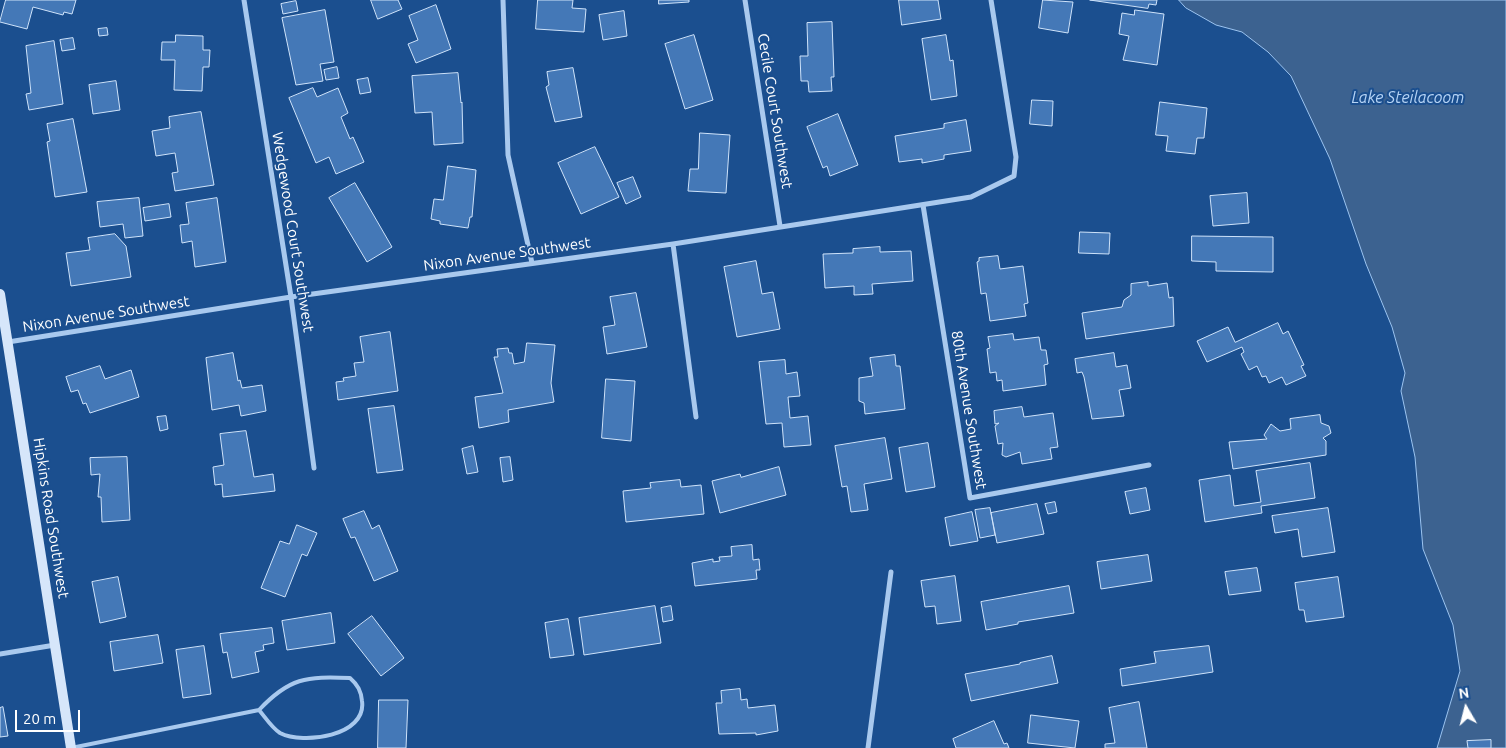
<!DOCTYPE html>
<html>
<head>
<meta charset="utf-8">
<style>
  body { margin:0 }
  #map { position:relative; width:1506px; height:748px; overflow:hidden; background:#1b4f8f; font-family:Ubuntu,sans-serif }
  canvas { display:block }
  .north { position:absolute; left:1441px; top:683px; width:50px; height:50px; -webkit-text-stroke:4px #1b4f8f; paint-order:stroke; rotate:352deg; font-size:14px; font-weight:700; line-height:20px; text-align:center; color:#fff }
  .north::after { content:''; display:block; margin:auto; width:18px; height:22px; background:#fff; clip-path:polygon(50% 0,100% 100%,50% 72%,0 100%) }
  .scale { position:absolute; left:15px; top:710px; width:65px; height:22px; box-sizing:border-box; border:2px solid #fff; border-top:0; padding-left:6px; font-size:15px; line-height:18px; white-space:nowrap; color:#fff; -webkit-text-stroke:4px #1b4f8f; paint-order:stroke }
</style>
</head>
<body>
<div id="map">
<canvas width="1506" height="748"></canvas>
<div class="north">N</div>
<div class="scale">20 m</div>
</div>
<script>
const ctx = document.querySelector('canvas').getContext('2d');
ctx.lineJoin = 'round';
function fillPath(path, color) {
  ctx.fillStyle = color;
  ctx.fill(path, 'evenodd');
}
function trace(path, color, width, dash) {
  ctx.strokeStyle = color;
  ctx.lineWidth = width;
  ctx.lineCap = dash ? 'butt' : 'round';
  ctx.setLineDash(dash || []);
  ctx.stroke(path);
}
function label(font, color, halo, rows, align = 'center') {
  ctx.font = font + ' Ubuntu,sans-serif';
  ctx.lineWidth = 4;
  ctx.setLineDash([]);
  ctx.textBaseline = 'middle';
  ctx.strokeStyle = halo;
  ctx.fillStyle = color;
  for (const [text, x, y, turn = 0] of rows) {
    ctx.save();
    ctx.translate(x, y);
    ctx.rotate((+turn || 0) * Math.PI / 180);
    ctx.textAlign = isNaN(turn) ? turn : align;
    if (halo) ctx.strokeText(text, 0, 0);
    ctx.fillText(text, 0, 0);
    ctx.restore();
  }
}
const water = new Path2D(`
  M 1179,0 L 1506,0 L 1506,748 L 1437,748 L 1460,671 L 1453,625 L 1423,549 L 1415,457 L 1401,391 L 1405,373 L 1392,327 L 1366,264 L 1330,159 L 1291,76 L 1268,52 L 1242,32 L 1216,25 L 1186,8 Z`);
fillPath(water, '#3c6290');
trace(water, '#9cc4f0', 1);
const building = new Path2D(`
  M 6,0 L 76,0 L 72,14 L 64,12 L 63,15 L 33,7 L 27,29 L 0,22 Z
  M 371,0 L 398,0 L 402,9 L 378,19 Z
  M 538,0 L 573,0 L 572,8 L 586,9 L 584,32 L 536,29 Z
  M 659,0 L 689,0 L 689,2 L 659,4 Z
  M 899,0 L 938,0 L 941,19 L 902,25 Z
  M 1043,0 L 1073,2 L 1068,33 L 1039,28 Z
  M 1090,0 L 1157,0 L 1156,5 L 1149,4 L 1148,8 Z
  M 296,1 L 298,11 L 283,14 L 281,4 Z
  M 436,5 L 451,49 L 416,63 L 408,44 L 418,40 L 409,16 Z
  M 325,10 L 334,62 L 320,64 L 323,81 L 296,85 L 282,18 Z
  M 1135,10 L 1164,14 L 1157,65 L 1123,60 L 1129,36 L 1119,34 L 1122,13 L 1134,15 Z
  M 624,11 L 627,36 L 603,40 L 599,15 Z
  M 832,22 L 834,77 L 831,77 L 832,91 L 809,92 L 808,81 L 801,81 L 800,56 L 808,56 L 807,23 Z
  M 107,28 L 108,35 L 99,36 L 98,29 Z
  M 176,35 L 203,36 L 203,50 L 210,50 L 209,67 L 203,67 L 202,91 L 174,90 L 175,60 L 161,60 L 162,42 L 175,42 Z
  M 694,35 L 713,100 L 685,109 L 665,44 Z
  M 946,35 L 950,61 L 953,60 L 957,96 L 931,100 L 922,39 Z
  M 73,38 L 75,49 L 62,51 L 60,40 Z
  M 54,41 L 63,104 L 29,110 L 26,94 L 31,93 L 26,46 Z
  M 337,67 L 339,78 L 326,80 L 324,70 Z
  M 573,68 L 582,117 L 555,122 L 546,87 L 549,85 L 547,72 Z
  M 458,73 L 461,103 L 462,102 L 463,143 L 434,145 L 432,112 L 415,113 L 412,76 Z
  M 368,78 L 371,92 L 360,94 L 357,80 Z
  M 116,81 L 120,110 L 93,114 L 89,85 Z
  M 313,88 L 317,97 L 338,88 L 348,113 L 341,117 L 350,139 L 353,137 L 364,162 L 336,174 L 329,157 L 316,163 L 289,98 Z
  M 1032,100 L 1053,101 L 1052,126 L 1030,124 Z
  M 1160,102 L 1207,108 L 1204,138 L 1197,138 L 1195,154 L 1166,151 L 1168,136 L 1156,135 Z
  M 201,112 L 214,185 L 175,191 L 172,173 L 178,172 L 175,153 L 156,156 L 152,131 L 170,128 L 169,117 Z
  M 838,114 L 858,165 L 830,176 L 827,166 L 823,168 L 807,127 Z
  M 73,119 L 87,192 L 55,197 L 47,142 L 50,141 L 47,124 Z
  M 966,120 L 971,151 L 944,155 L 944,159 L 922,163 L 922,159 L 899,162 L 895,136 L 944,128 L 944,124 Z
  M 700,133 L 730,135 L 726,193 L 688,191 L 690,169 L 698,169 Z
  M 595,147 L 619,197 L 581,214 L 558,163 Z
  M 448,166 L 476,170 L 472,217 L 470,217 L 468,228 L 440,224 L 440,221 L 431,219 L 434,199 L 443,200 Z
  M 633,177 L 641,197 L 626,204 L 617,183 Z
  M 355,183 L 392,247 L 367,262 L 329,198 Z
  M 1247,193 L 1249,223 L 1213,226 L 1210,196 Z
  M 139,198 L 143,236 L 125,238 L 123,224 L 100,227 L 97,202 Z
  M 217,198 L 226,262 L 195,267 L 192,241 L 182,243 L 180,225 L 189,224 L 186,203 Z
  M 169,204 L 171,217 L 145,221 L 143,208 Z
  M 1080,232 L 1110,233 L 1109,254 L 1079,253 Z
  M 115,234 L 126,246 L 131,277 L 71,286 L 66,253 L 90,250 L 88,238 Z
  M 1192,236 L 1273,237 L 1273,272 L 1216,271 L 1216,262 L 1192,261 Z
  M 880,247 L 880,252 L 911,251 L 913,281 L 872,284 L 873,294 L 854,295 L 854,286 L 825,288 L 823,254 L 853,253 L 853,249 Z
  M 998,256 L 1000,269 L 1023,266 L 1028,303 L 1024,304 L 1026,316 L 990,321 L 986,293 L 981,294 L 977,262 L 979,261 L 979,258 Z
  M 756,261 L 762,294 L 773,292 L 780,329 L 737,337 L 724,267 Z
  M 1148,282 L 1148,286 L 1167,283 L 1169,298 L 1173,297 L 1174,326 L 1086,339 L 1082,313 L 1122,307 L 1124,300 L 1131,295 L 1131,284 Z
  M 636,293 L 647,347 L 607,354 L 603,327 L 615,325 L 610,297 Z
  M 1278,323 L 1283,334 L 1288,331 L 1304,365 L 1301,366 L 1306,376 L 1286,385 L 1282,377 L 1269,383 L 1266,376 L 1262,377 L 1257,366 L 1249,370 L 1241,354 L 1244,352 L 1242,347 L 1207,362 L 1197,341 L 1228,327 L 1235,342 Z
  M 390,332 L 398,391 L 338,400 L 336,382 L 344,381 L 343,378 L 356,376 L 354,363 L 364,362 L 360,337 Z
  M 1013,334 L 1014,340 L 1039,337 L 1041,350 L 1046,350 L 1048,364 L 1044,365 L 1046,385 L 1003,391 L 1002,380 L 997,381 L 996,372 L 990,373 L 987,349 L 990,348 L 988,337 Z
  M 527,343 L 555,345 L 551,383 L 554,402 L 508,410 L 509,422 L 479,428 L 475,397 L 503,393 L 494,357 L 498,357 L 497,349 L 508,348 L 509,353 L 512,353 L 514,364 L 524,362 Z
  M 233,353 L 238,381 L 240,380 L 242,388 L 262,385 L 266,411 L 241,416 L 239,405 L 212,410 L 206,358 Z
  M 1114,353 L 1116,367 L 1127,365 L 1131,388 L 1119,390 L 1124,416 L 1092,419 L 1084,377 L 1082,372 L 1077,373 L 1075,359 Z
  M 895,355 L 896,366 L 900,366 L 905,409 L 865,414 L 864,403 L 859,401 L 859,378 L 873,376 L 870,358 Z
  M 785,360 L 786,374 L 797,372 L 800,396 L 788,397 L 790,418 L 808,416 L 811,445 L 784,447 L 782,423 L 766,424 L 759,362 Z
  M 100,366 L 105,379 L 131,370 L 139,397 L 90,413 L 86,403 L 83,404 L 78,390 L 71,392 L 66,377 Z
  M 606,379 L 635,381 L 631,441 L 602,438 Z
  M 394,406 L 403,470 L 377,473 L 368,409 Z
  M 1022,407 L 1024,417 L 1053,413 L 1058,447 L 1050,448 L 1052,459 L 1022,464 L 1020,452 L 1006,457 L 1002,455 L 1003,443 L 998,444 L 995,426 L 999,423 L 995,424 L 994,411 Z
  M 1320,415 L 1321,423 L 1329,426 L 1331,433 L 1323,438 L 1326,441 L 1326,455 L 1233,469 L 1229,442 L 1267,439 L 1264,435 L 1271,424 L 1280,431 L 1291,429 L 1290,419 Z
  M 166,416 L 168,429 L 160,431 L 157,417 Z
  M 246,431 L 254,477 L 273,474 L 275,491 L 223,497 L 222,484 L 215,485 L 213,467 L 224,465 L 220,434 Z
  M 885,438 L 892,479 L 864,484 L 868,510 L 851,512 L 847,486 L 842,487 L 835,446 Z
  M 928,443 L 935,487 L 906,492 L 899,448 Z
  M 473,446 L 478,472 L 467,474 L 462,449 Z
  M 127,457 L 130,520 L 102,522 L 101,497 L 98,497 L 100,474 L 91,475 L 90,458 Z
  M 510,457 L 513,480 L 503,482 L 500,458 Z
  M 1310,463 L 1315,498 L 1261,506 L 1262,513 L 1205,522 L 1199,480 L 1230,475 L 1234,506 L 1261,502 L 1256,471 Z
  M 779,467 L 786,495 L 720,513 L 712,481 L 740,474 L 741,477 Z
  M 680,480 L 681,487 L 701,485 L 704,514 L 626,522 L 623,491 L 651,488 L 650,483 Z
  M 1146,488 L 1150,510 L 1130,514 L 1125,492 Z
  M 1055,502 L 1057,512 L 1048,514 L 1045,504 Z
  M 1037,504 L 1044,534 L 997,543 L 991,513 Z
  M 990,508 L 995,535 L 980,538 L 975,510 Z
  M 1328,508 L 1335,552 L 1302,557 L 1298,529 L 1275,533 L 1272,516 Z
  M 364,511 L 372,529 L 379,525 L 398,571 L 374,581 L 355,537 L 351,538 L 343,519 Z
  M 972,512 L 978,541 L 950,546 L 945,518 Z
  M 297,525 L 317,533 L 307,556 L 302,554 L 285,597 L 261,588 L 280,541 L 289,544 Z
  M 752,545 L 753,560 L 759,559 L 760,570 L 756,570 L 757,579 L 695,586 L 692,563 L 713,559 L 713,562 L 720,561 L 719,557 L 732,556 L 731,547 Z
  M 1148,555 L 1152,581 L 1101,589 L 1097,562 Z
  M 1257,568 L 1261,591 L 1229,595 L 1225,572 Z
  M 955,576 L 961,621 L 937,624 L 935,606 L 925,607 L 921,581 Z
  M 118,577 L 126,617 L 100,623 L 92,582 Z
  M 1338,577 L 1344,617 L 1306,622 L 1304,610 L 1299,610 L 1295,583 Z
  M 1069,586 L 1074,613 L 1018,622 L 1018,624 L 986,630 L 981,602 Z
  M 655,606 L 661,643 L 584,655 L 579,618 Z
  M 671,606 L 673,620 L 663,622 L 661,608 Z
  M 331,613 L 335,643 L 287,650 L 282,621 Z
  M 372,616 L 404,658 L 381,676 L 348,634 Z
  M 568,619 L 574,655 L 550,658 L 545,623 Z
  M 272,628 L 274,643 L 263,645 L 264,650 L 255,652 L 259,672 L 232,678 L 227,652 L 223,653 L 220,634 Z
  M 158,635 L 163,663 L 114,671 L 110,642 Z
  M 204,646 L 211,694 L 183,698 L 176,650 Z
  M 1209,646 L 1213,672 L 1122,686 L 1120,669 L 1156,663 L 1154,652 Z
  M 1052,656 L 1058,683 L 971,701 L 965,674 L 1020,664 L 1020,663 Z
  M 740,689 L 741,700 L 747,699 L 748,708 L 775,705 L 778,731 L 756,735 L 756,733 L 719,734 L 716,703 L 722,703 L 721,691 Z
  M 379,700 L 408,700 L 406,748 L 378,748 Z
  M 1139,702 L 1147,748 L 1105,748 L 1105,744 L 1115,743 L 1109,708 Z
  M 3,707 L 8,736 L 0,737 L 0,708 Z
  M 1031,715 L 1079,721 L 1075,748 L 1028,743 Z
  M 994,721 L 1004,744 L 1007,743 L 1009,748 L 956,748 L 953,739 Z
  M 1491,740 L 1491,748 L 1468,748 L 1467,741 Z`);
fillPath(building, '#4478b7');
trace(building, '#cfe3fa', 1);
trace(new Path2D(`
  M 71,748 L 259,710 C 289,678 306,676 350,678 C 358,685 361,691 362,701 C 367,736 303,745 280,733 C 272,728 265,717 259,710`), '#a9c9ee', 4);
trace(new Path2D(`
  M 244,0 L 291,297 L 314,468
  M 503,0 L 508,155 L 532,263
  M 745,0 L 780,226
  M 923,205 L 970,498 L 1149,465
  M 673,244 L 696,417
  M 8,342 L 291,297 L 673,244 L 971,197 L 1014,176 L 1016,157 L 991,0
  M 0,654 L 55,645
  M 868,748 L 891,572`), '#a9c9ee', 5);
trace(new Path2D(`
  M 0,294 L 71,748`), '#d6e6fa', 10);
label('15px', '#fff', '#1b4f8f', [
  ["Cecile Court Southwest",775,111,81],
  ["Wedgewood Court Southwest",293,232,81],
  ["Nixon Avenue Southwest",507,254,-8],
  ["Nixon Avenue Southwest",106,314,-9],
  ["80th Avenue Southwest",969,410,81],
  ["Hipkins Road Southwest",51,518,81]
]);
label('italic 16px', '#b5d3f5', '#1b4f8f', [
  ["Lake Steilacoom",1408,98]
]);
</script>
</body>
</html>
